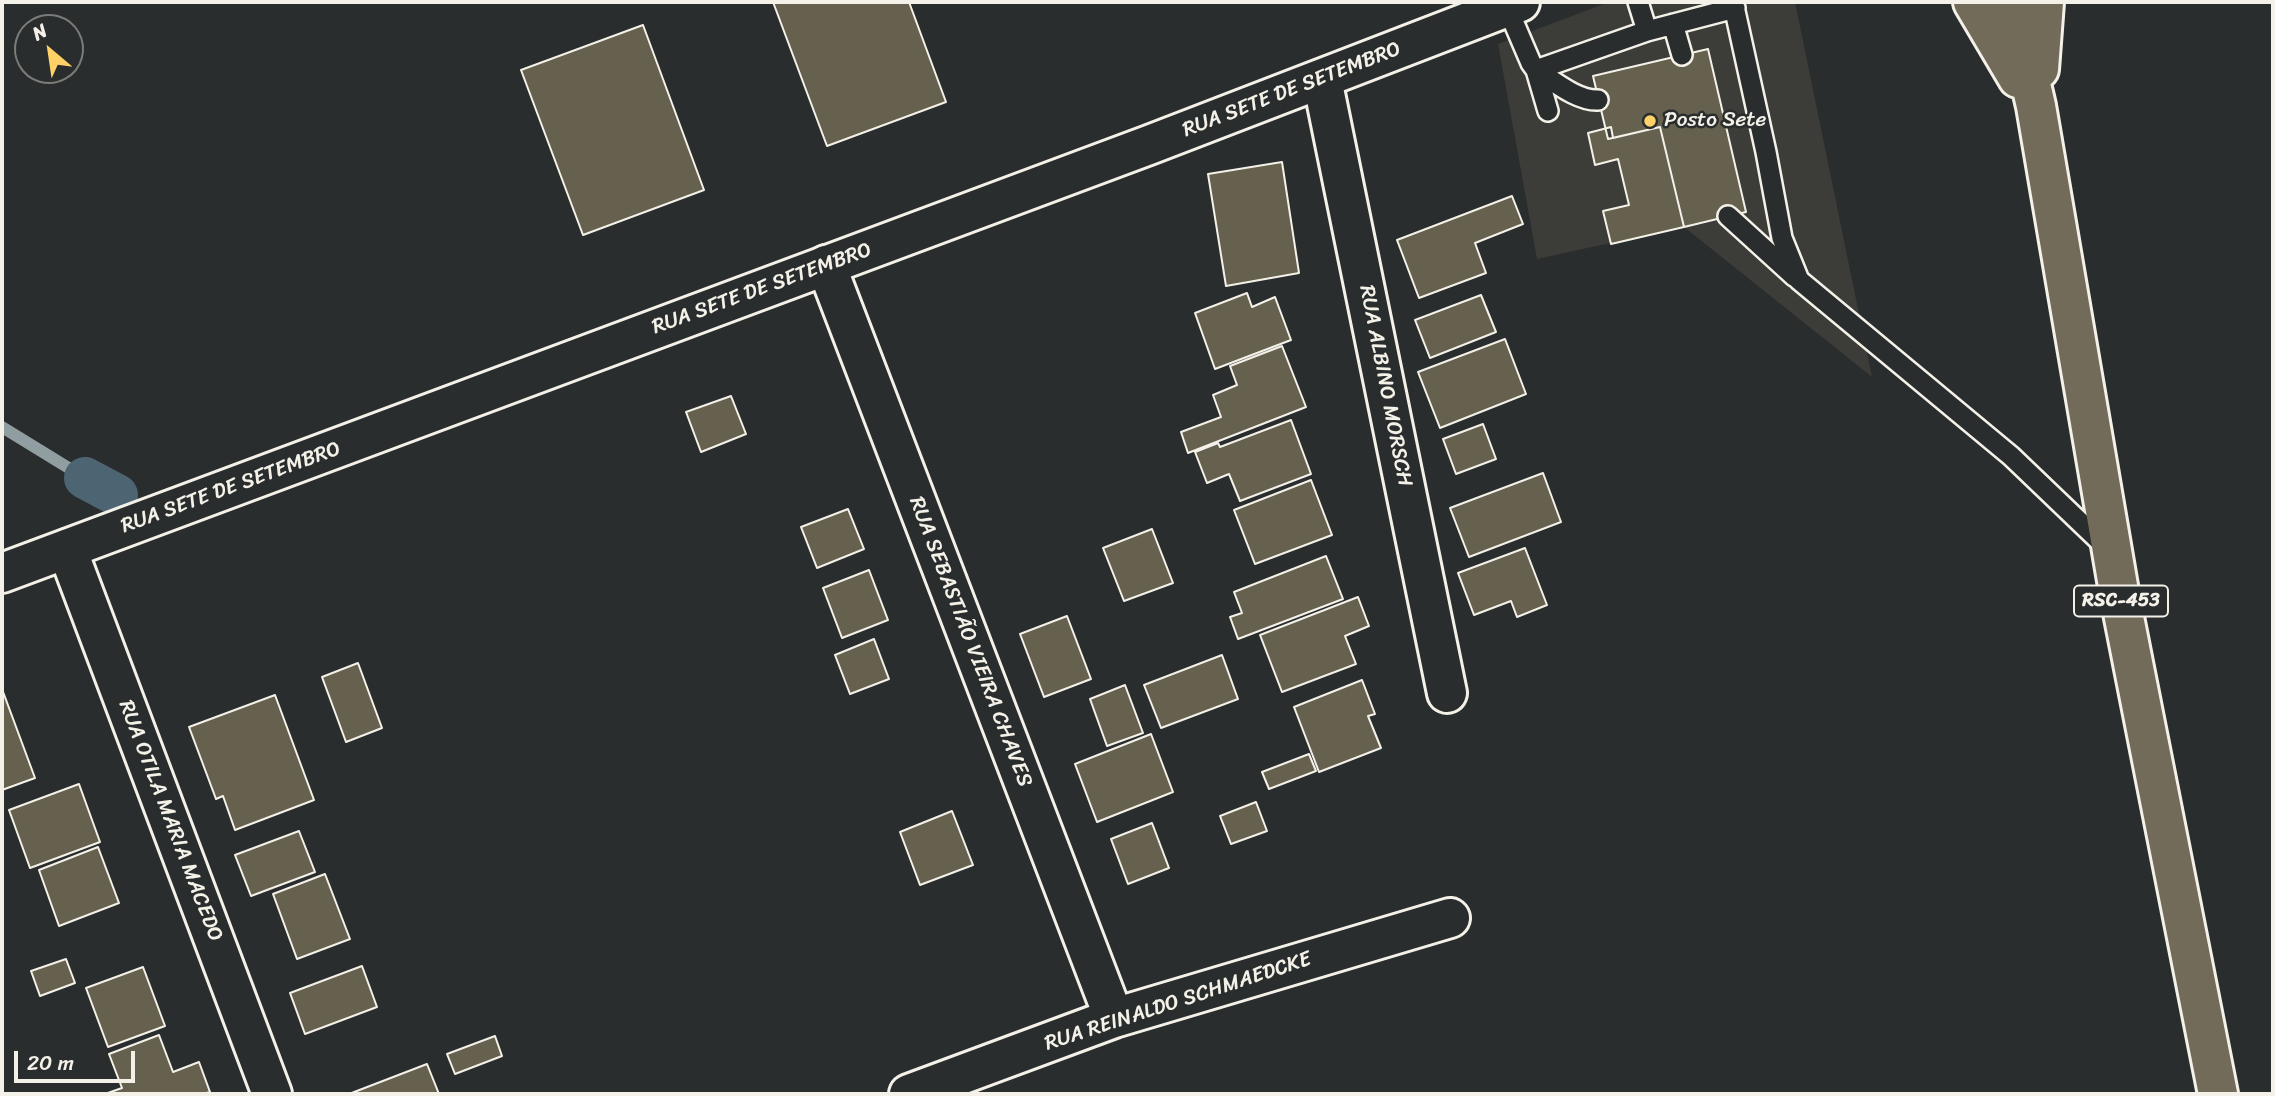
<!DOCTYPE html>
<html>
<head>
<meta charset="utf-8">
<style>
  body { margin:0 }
  #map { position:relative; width:2275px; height:1096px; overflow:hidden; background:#2a2d2e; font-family:Sriracha,sans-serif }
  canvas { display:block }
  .frame { position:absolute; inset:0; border:4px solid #f4f1e8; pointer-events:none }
  .north { position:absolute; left:14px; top:14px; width:70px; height:70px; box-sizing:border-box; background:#2a2d2e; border:2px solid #7b7b78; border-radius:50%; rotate:331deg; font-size:19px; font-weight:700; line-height:28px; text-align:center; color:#f4f1e8 }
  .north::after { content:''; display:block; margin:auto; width:24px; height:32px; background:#ffd166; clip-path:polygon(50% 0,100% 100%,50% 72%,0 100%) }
  .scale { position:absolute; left:14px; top:1051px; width:121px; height:32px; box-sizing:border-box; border:4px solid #f4f1e8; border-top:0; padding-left:9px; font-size:21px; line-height:24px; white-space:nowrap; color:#f4f1e8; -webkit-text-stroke:5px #2a2d2e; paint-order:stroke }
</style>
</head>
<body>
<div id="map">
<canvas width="2275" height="1096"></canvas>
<div class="frame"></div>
<div class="north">N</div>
<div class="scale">20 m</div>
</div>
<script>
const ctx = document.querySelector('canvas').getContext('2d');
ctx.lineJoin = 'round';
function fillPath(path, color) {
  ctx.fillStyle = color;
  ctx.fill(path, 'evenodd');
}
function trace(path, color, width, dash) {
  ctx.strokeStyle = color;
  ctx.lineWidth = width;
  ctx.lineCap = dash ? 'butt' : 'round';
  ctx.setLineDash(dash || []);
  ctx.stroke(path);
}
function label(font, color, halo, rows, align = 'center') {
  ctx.font = font + ' Sriracha,sans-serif';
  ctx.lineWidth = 5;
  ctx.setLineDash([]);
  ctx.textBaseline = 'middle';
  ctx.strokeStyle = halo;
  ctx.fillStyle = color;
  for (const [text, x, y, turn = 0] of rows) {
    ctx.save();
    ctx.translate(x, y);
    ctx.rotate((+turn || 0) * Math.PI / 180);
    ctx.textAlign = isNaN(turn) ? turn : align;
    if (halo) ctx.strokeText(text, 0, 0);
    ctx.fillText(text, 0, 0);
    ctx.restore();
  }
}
fillPath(new Path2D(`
  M 1609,2 L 1795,2 L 1872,377 L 1684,227 L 1537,259 L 1498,44 Z`), '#3c3c38');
trace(new Path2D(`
  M 2,427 L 85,478`), '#909da1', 12);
trace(new Path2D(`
  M 85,478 L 117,495`), '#4d6572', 42);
const building = new Path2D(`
  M 773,2 L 909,2 L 946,102 L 827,146 Z
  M 643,25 L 704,190 L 583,235 L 521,70 Z
  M 1708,49 L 1746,212 L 1684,227 L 1660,127 L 1608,139 L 1593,76 Z
  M 1611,127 L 1613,138 L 1660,127 L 1684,227 L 1611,244 L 1603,211 L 1629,205 L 1618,159 L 1595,165 L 1588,133 Z
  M 1282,162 L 1299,273 L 1226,286 L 1208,174 Z
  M 1512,196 L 1523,224 L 1475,243 L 1486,273 L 1419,298 L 1397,240 Z
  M 1247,293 L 1252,307 L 1275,297 L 1291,340 L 1215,369 L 1195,313 Z
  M 1481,295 L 1496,332 L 1430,358 L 1415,320 Z
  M 1505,339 L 1526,394 L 1440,428 L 1418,372 Z
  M 1282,346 L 1306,407 L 1188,453 L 1181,432 L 1221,417 L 1213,395 L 1237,385 L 1230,366 Z
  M 731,396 L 746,434 L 701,452 L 686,412 Z
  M 1291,420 L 1311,474 L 1240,501 L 1229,474 L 1207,483 L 1195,452 L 1218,443 L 1220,447 Z
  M 1483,424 L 1496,459 L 1456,474 L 1443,439 Z
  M 1543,473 L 1561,522 L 1469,557 L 1450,508 Z
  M 1311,480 L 1332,535 L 1255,564 L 1234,510 Z
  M 848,509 L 864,549 L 817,568 L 801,527 Z
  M 1152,529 L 1173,583 L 1124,601 L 1103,548 Z
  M 1525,548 L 1547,605 L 1517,617 L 1511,601 L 1474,615 L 1458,573 Z
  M 1326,556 L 1343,599 L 1238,639 L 1230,617 L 1242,613 L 1234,592 Z
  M 869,570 L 888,620 L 842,638 L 823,588 Z
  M 1358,597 L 1369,626 L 1345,636 L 1356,664 L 1282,692 L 1260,635 Z
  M 1067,616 L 1091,679 L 1044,697 L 1020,634 Z
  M 874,639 L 889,679 L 850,694 L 835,655 Z
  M 1222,655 L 1238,699 L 1161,728 L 1144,685 Z
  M 358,663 L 382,728 L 346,742 L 322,677 Z
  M 1362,680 L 1375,714 L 1368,716 L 1381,748 L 1319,772 L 1294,707 Z
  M 1125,685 L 1143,733 L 1107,746 L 1090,699 Z
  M 2,689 L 35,778 L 2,790 Z
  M 275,695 L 314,800 L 235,830 L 223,796 L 216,799 L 189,727 Z
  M 1151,734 L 1173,792 L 1097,822 L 1075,764 Z
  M 1309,754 L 1316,771 L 1269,789 L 1262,772 Z
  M 79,784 L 100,842 L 30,868 L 9,810 Z
  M 1256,802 L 1267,831 L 1231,844 L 1220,816 Z
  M 952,811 L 973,865 L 920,885 L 900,832 Z
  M 1152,823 L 1169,868 L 1128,884 L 1111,839 Z
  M 299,831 L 315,872 L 251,896 L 235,855 Z
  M 98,847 L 119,903 L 59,926 L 39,870 Z
  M 325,874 L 350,939 L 297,959 L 273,894 Z
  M 66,959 L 75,983 L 40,996 L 31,971 Z
  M 362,966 L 377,1007 L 305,1034 L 290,993 Z
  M 143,967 L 165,1026 L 108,1047 L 86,988 Z
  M 159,1035 L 173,1072 L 199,1062 L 210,1092 L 203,1094 L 105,1094 L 122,1088 L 109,1054 Z
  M 495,1036 L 502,1056 L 455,1074 L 447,1054 Z
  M 427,1064 L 439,1094 L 349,1094 Z`);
fillPath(building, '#66604f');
trace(building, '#f4f1e8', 2);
const service = new Path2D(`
  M 1638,2 L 1647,31
  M 1733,2 L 1766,152 L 1782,238 L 1799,280 L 2011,456 L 2106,547
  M 1507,7 L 1531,63 L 1536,70 L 1647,31 L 1735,8
  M 1673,24 L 1682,55
  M 1548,111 L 1536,70 C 1554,81 1577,101 1598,100
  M 1728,216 L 1795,277`);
const minor = new Path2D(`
  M 1322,79 L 1447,693
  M 826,265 L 1114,1018
  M 67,549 L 272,1094
  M 909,1094 L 1114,1018 L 1450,918`);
const secondary = new Path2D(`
  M 2,573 L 1149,145 L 1520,2`);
const trunk = new Path2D(`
  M 1973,2 L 2018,78
  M 2012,2 L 2036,106 L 2119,592 L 2218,1094
  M 2039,69 L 2044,2`);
trace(service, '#f4f1e8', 24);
trace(minor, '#f4f1e8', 44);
trace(secondary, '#f4f1e8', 44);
trace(trunk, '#f4f1e8', 44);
trace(service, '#2a2d2e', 19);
trace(minor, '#2a2d2e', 38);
trace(secondary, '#2a2d2e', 38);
trace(trunk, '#726b5a', 38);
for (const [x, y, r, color] of [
  [1650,121,7,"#ffd166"]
]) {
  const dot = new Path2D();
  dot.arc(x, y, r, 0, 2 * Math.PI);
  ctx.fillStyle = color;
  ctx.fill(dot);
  trace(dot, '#2a2d2e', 2.5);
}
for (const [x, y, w] of [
  [2121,601,94]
]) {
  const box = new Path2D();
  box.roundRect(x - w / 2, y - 15.5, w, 31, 5);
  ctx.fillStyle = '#2a2d2e';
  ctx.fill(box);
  trace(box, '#f4f1e8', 2);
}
label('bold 19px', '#f4f1e8', null, [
  ["RSC-453",2121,601]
]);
label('21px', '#f4f1e8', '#2a2d2e', [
  ["RUA SETE DE SETEMBRO",1292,90,-21],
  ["RUA SETE DE SETEMBRO",762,289,-20],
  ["RUA ALBINO MORSCH",1385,386,79],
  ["RUA SETE DE SETEMBRO",231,488,-20],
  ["RUA SEBASTIÃO VIEIRA CHAVES",970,642,69],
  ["RUA OTILA MARIA MACEDO",170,821,69],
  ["RUA REINALDO SCHMAEDCKE",1178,1002,-18]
]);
label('21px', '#f4f1e8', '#2a2d2e', [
  ["Posto Sete",1664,121]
], 'left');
</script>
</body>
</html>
